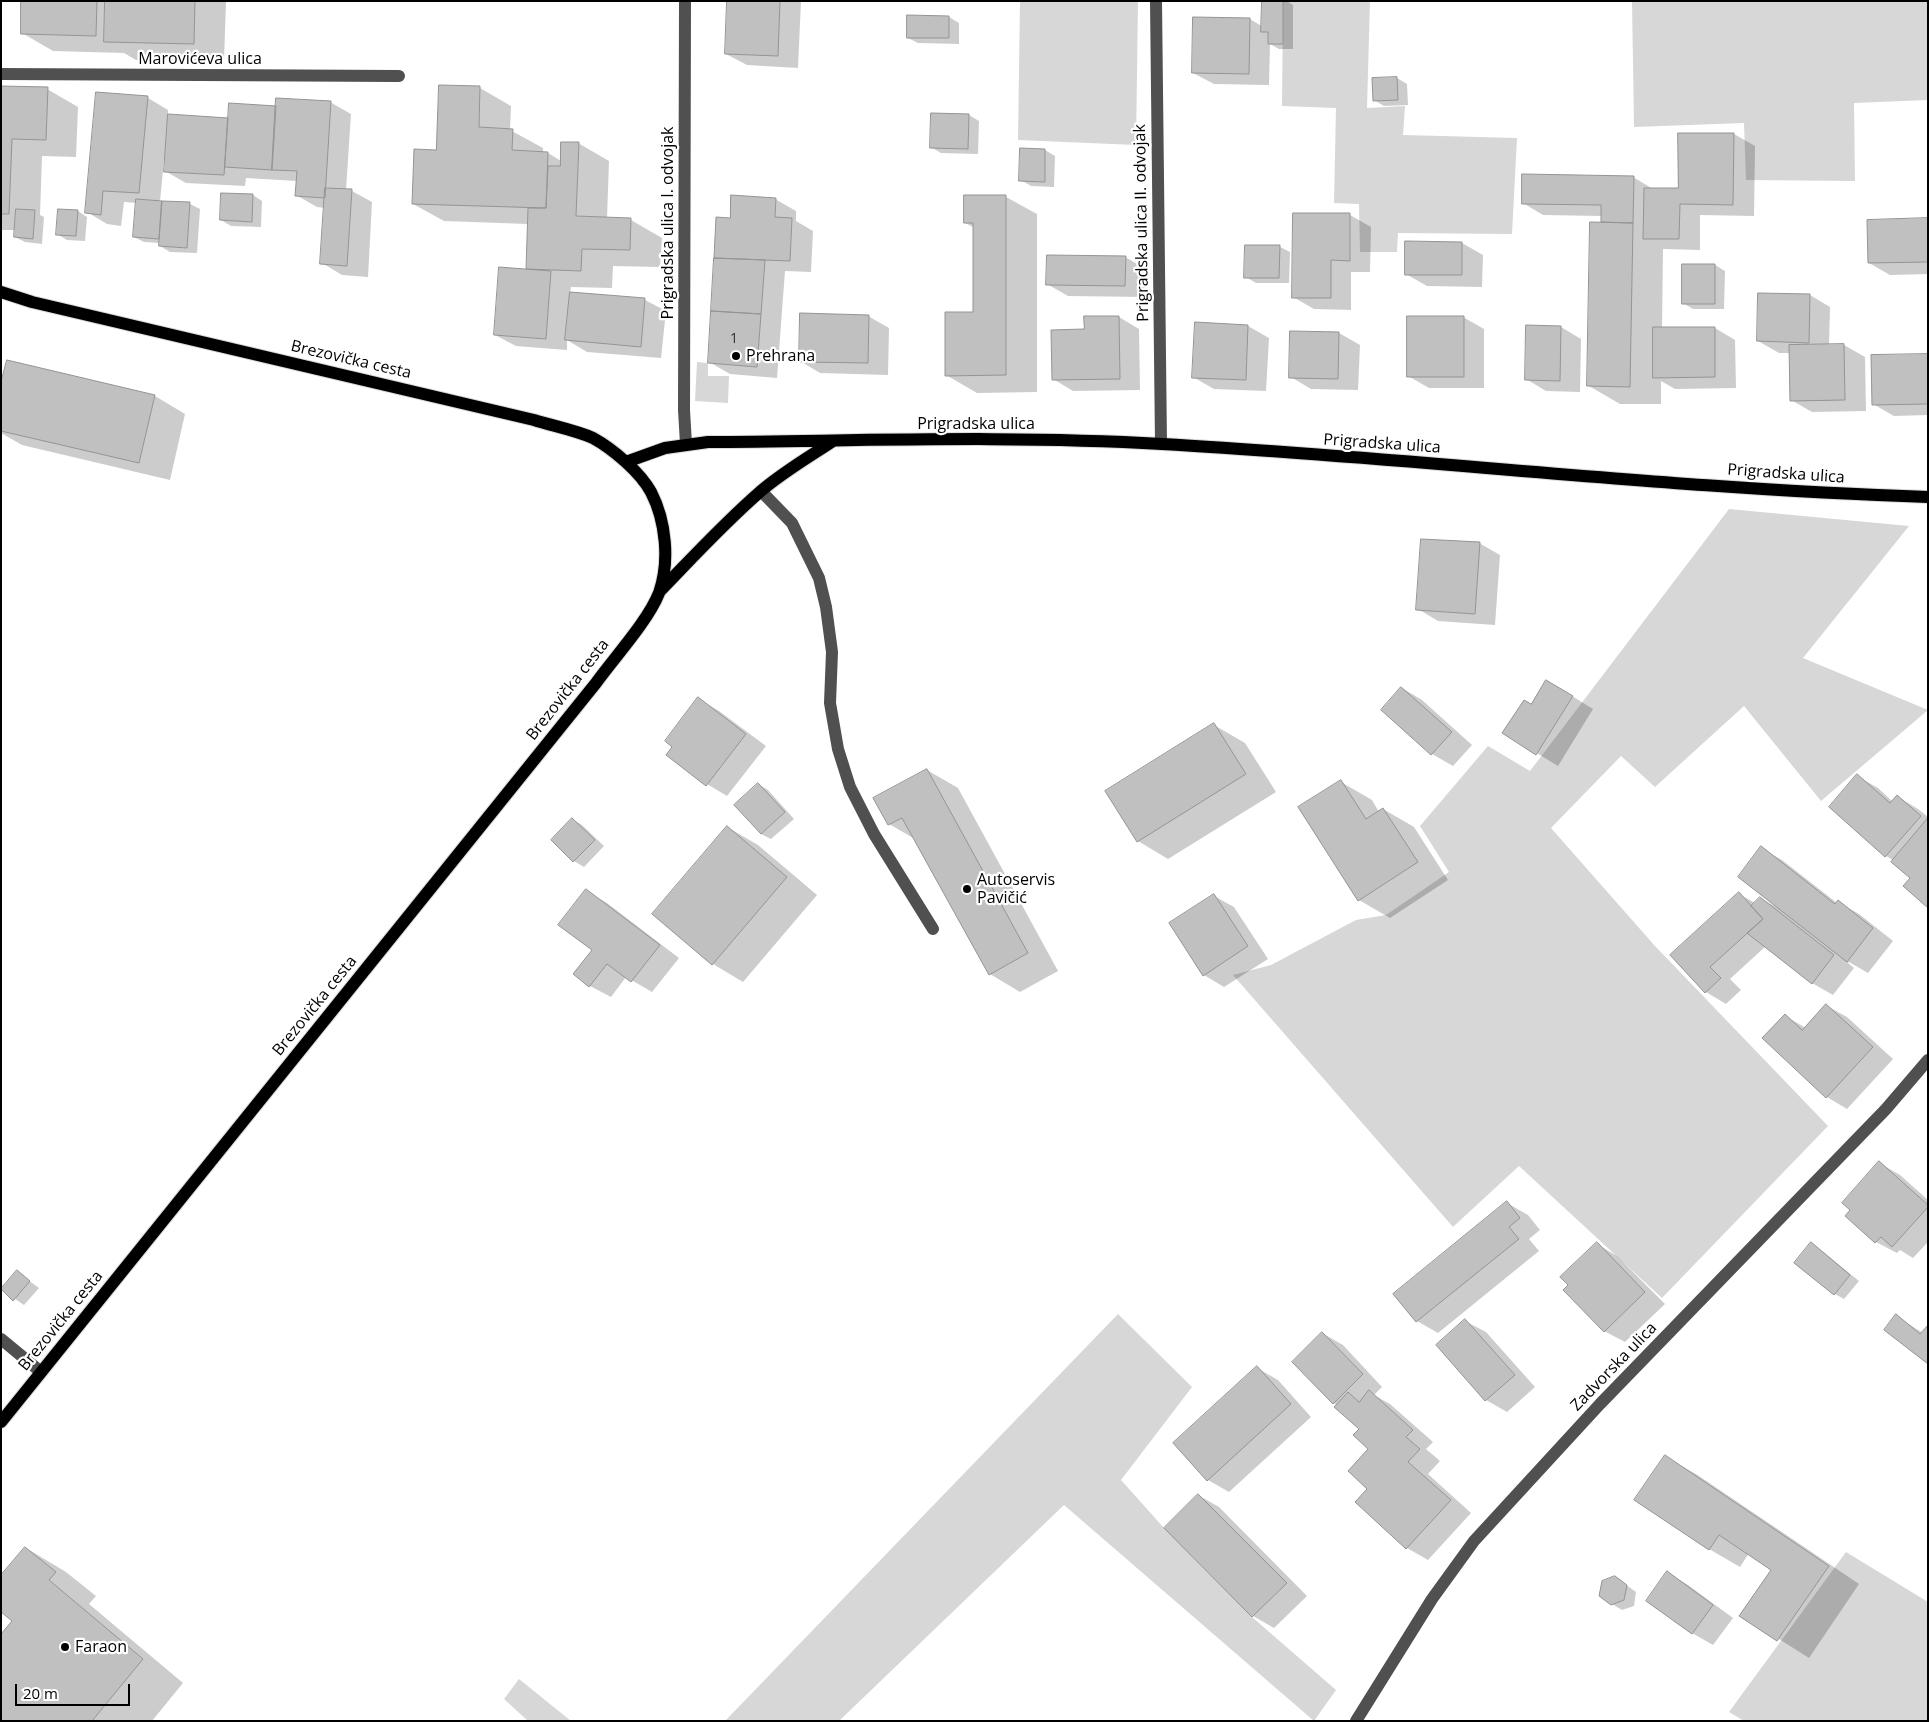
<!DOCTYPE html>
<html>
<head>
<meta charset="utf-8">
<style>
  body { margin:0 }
  #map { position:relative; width:1929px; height:1722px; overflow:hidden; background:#fff; font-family:"Open Sans",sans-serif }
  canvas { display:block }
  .frame { position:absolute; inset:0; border:2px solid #000; pointer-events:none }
  .scale { position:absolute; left:15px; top:1684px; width:115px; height:22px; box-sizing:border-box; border:2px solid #000; border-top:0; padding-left:6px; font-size:15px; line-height:18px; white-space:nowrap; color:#000; -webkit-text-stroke:4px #fff; paint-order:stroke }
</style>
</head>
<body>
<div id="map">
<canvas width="1929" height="1722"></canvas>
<div class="frame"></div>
<div class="scale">20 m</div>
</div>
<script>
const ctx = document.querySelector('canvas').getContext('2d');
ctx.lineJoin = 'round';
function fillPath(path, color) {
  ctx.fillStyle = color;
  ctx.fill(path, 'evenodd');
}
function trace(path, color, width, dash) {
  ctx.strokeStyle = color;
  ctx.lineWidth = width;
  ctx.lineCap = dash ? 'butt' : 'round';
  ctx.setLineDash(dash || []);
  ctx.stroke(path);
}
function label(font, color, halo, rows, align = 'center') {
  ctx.font = font + ' "Open Sans",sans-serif';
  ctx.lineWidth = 4.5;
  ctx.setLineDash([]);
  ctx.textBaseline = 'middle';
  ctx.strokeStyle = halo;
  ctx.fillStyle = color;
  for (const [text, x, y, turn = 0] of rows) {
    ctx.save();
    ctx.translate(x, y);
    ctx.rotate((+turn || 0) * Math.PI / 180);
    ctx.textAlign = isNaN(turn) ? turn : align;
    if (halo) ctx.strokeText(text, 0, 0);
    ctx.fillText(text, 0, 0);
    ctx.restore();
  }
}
fillPath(new Path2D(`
  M 1020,1 L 1138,1 L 1136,145 L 1018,140 Z
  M 1283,1 L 1370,1 L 1367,108 L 1405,106 L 1403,135 L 1517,138 L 1512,234 L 1398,233 L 1397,252 L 1360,252 L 1359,204 L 1334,203 L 1336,108 L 1282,106 Z
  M 1632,1 L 1928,1 L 1928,100 L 1854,103 L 1855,181 L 1746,180 L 1744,123 L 1634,127 Z
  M 697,362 L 708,363 L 708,376 L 729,376 L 728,403 L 695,401 Z
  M 1729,509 L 1909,526 L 1803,658 L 1928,710 L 1821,801 L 1744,706 L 1655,787 L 1621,756 L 1551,828 L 1655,946 L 1828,1126 L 1662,1298 L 1519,1166 L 1453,1227 L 1233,975 L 1271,965 L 1356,920 L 1386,915 L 1449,872 L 1420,826 L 1488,746 L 1530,771 Z
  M 1118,1314 L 1192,1387 L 1121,1480 L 1164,1528 L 1252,1617 L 1336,1690 L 1314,1721 L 1064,1505 L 839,1721 L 725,1721 Z
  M 1846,1552 L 1928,1602 L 1928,1721 L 1744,1721 L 1729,1712 Z
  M 519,1679 L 571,1721 L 528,1721 L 504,1699 Z`), '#d7d7d7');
fillPath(new Path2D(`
  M 23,1 L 270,1 L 226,2 L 224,61 L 136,60 L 124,53 L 53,51 L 22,33 Z
  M 728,1 L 801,1 L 798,68 L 747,65 L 726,54 Z
  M 1263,1 L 1287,1 L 1293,5 L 1293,49 L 1279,49 L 1270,44 L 1269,85 L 1214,84 L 1193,73 L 1250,19 L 1263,27 Z
  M 949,17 L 959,23 L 959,44 L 918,43 L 908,38 Z
  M 1397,78 L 1407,84 L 1408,105 L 1384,106 L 1374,100 Z
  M 1,87 L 47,89 L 78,107 L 76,157 L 42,156 L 40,215 L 44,217 L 42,244 L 25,242 L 15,237 L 15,230 L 1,230 Z
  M 480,88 L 511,106 L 510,130 L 543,148 L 543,153 L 548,153 L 561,161 L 578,143 L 609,161 L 607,219 L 631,220 L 662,238 L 660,267 L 613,266 L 612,288 L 571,287 L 570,293 L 645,300 L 666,311 L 661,358 L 587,352 L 567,340 L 567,350 L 516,346 L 495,335 L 531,271 L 527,268 L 528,224 L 444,221 L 413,204 L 437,151 Z
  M 148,98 L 168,110 L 168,115 L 229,119 L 277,107 L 330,102 L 351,114 L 346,190 L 352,191 L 372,202 L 368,277 L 342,275 L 322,263 L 325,208 L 317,207 L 296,195 L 297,181 L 246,178 L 245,186 L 186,183 L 165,171 L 166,159 L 164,159 L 160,202 L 190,204 L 200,209 L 197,253 L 170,252 L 160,246 L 160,243 L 144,242 L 134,237 L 137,203 L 124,202 L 121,226 L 107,224 L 87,212 Z
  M 969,115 L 979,121 L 978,154 L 941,153 L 931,147 Z
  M 1734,134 L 1755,146 L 1754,216 L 1700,215 L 1700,250 L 1663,249 L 1662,329 L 1715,328 L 1735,340 L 1736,388 L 1675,389 L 1661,381 L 1661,404 L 1620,404 L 1589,386 L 1602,216 L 1543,215 L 1523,203 L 1633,177 L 1653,189 L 1679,189 Z
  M 1021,150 L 1045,150 L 1055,156 L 1054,187 L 1031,186 L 1021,180 Z
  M 253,195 L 262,201 L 261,227 L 231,226 L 221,220 Z
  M 1006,197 L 1037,214 L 1037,392 L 977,393 L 946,375 L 974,314 L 975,228 L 965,223 Z
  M 775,199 L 796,211 L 796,221 L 813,231 L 811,272 L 785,271 L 777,378 L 730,374 L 709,362 L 731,219 Z
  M 78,211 L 87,217 L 85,241 L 67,240 L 57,234 Z
  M 1294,214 L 1350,215 L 1371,227 L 1370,272 L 1351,272 L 1351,310 L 1314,309 L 1293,297 Z
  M 1928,219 L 1928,274 L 1890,275 L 1869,263 Z
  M 1407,243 L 1462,243 L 1483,255 L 1482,287 L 1427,286 L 1406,274 Z
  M 1280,247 L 1290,252 L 1289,283 L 1256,283 L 1246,277 Z
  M 1125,257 L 1146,269 L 1146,297 L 1068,296 L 1047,284 Z
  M 1715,265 L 1725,271 L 1724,309 L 1693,309 L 1683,303 Z
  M 1810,295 L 1830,307 L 1829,346 L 1844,345 L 1865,357 L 1866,411 L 1812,412 L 1791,400 L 1790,353 L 1779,353 L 1758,341 Z
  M 868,316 L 889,328 L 888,375 L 820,373 L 800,361 Z
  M 1119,317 L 1139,329 L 1140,390 L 1073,391 L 1053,379 L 1085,330 Z
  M 1463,317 L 1484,329 L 1484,388 L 1429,388 L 1408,376 Z
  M 1248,326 L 1269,338 L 1266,391 L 1214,389 L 1193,377 Z
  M 1561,327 L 1581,339 L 1580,392 L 1546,391 L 1526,379 Z
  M 1339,333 L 1360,345 L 1358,390 L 1311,389 L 1291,377 Z
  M 1928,355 L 1928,415 L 1894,416 L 1873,404 Z
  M 1,388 L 155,396 L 185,414 L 170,480 L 22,445 L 1,433 Z
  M 1479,543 L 1500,555 L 1495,625 L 1438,621 L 1418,609 Z
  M 1402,688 L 1422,700 L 1472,745 L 1453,766 L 1432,754 L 1383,709 Z
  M 1567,693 L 1593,709 L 1558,766 L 1504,733 L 1531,705 Z
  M 698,699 L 719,711 L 766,746 L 727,796 L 707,784 Z
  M 1214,725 L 1245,743 L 1276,792 L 1168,859 L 1138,841 Z
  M 927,770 L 958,788 L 1058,971 L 1020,992 L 990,974 L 915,839 L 889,824 Z
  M 1857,776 L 1878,788 L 1893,802 L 1898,797 L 1918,809 L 1928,817 L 1928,906 L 1911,878 L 1893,860 L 1886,856 L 1830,807 Z
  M 1341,782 L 1372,800 L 1379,812 L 1383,809 L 1414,827 L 1448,880 L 1390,918 L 1359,900 Z
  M 758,784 L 768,790 L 794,819 L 771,839 L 761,834 Z
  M 572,819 L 582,825 L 604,846 L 584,867 L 574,861 L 552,840 Z
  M 727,827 L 758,845 L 817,895 L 743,982 L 713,964 Z
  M 1761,848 L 1782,860 L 1837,903 L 1838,902 L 1859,914 L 1893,941 L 1868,973 L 1849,962 L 1848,963 L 1854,968 L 1833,995 L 1812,983 L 1766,946 L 1730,979 L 1741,990 L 1726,1004 L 1706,992 L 1672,955 L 1739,894 L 1755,903 L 1760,898 L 1778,908 Z
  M 586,891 L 607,903 L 679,958 L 652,992 L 626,977 L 611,997 L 590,986 L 593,950 Z
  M 1214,896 L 1234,907 L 1268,959 L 1224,987 L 1204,975 Z
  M 1827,1006 L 1847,1017 L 1893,1059 L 1847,1109 L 1827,1097 L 1764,1038 L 1785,1016 L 1806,1028 Z
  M 1879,1163 L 1900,1175 L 1928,1200 L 1928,1242 L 1913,1258 L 1900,1250 L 1897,1253 L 1876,1242 Z
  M 1507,1203 L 1528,1215 L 1540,1230 L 1529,1239 L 1539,1251 L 1438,1333 L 1417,1321 L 1395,1294 Z
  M 1597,1244 L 1617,1256 L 1665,1304 L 1625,1342 L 1604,1331 Z
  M 1811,1244 L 1821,1250 L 1859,1281 L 1844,1299 L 1835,1294 Z
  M 17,1272 L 39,1288 L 24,1305 L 2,1290 Z
  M 1896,1316 L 1923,1333 L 1928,1363 Z
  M 1465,1321 L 1486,1332 L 1535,1387 L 1507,1412 L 1486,1400 L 1438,1346 Z
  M 1322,1333 L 1343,1345 L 1382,1387 L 1374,1395 L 1390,1404 L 1433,1442 L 1426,1449 L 1440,1461 L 1428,1474 L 1471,1513 L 1428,1560 L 1407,1548 L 1357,1502 L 1369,1489 L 1369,1449 L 1361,1429 L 1334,1403 Z
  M 1257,1368 L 1278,1380 L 1311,1417 L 1229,1492 L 1208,1480 Z
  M 1665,1457 L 1696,1474 L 1859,1584 L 1809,1658 L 1741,1615 L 1773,1569 L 1749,1553 L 1740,1567 L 1709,1549 Z
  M 1198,1495 L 1219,1507 L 1307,1596 L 1274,1628 L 1253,1616 L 1165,1528 Z
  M 26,1548 L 66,1572 L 96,1596 L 89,1604 L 183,1683 L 152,1721 L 1,1721 L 14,1621 Z
  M 1668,1573 L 1688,1585 L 1733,1618 L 1713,1645 L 1692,1633 Z
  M 1615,1577 L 1636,1592 L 1634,1606 L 1622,1610 L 1612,1604 Z`), '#0003');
const building = new Path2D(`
  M 21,1 L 97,1 L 96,36 L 21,34 Z
  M 105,1 L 195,1 L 194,44 L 104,42 Z
  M 727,1 L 780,1 L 778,56 L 725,54 Z
  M 1262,1 L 1283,1 L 1283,44 L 1268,44 L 1268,32 L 1261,32 Z
  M 907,15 L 949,16 L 949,38 L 907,38 Z
  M 1193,17 L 1250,18 L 1249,74 L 1192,73 Z
  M 1397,77 L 1398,100 L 1373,101 L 1372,78 Z
  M 439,85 L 480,86 L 479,127 L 513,129 L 512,150 L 548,152 L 546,208 L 412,204 L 414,149 L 436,150 Z
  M 1,86 L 48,87 L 46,140 L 12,139 L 9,214 L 1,214 Z
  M 96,92 L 148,96 L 139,193 L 103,191 L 101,215 L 85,213 Z
  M 276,98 L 331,101 L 325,198 L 295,196 L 297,171 L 272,170 Z
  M 229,103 L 276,106 L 272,170 L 225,167 Z
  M 931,113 L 969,114 L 968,149 L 930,148 Z
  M 168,114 L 228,118 L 224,175 L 164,172 Z
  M 1678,133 L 1734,133 L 1733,205 L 1680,204 L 1679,239 L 1643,239 L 1644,188 L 1678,188 Z
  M 561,142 L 579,142 L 576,216 L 631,218 L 630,250 L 582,249 L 581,271 L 526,269 L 528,208 L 546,208 L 548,166 L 560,166 Z
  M 1020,148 L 1045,149 L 1045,182 L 1019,181 Z
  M 1522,174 L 1634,176 L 1633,223 L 1601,222 L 1601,205 L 1522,204 Z
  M 325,188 L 352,189 L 347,266 L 320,264 Z
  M 221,193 L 253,194 L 252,222 L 220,220 Z
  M 731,195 L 776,198 L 775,217 L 792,218 L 790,261 L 714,258 L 716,217 L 730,218 Z
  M 964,195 L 1006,195 L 1006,375 L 945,376 L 945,312 L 973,312 L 973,223 L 964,223 Z
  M 136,199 L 162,201 L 159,239 L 133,237 Z
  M 162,201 L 190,202 L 187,248 L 159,246 Z
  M 16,209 L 35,210 L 33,239 L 14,237 Z
  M 58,209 L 78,210 L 76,236 L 56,235 Z
  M 1293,213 L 1350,213 L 1350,261 L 1331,260 L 1331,298 L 1292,298 Z
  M 1928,218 L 1928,262 L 1868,263 L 1867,220 Z
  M 1590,222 L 1633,223 L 1630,387 L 1587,386 Z
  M 1405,241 L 1462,242 L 1462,275 L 1405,275 Z
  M 1245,245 L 1280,245 L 1279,278 L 1244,278 Z
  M 1047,255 L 1126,256 L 1125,286 L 1046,285 Z
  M 714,258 L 765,260 L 761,314 L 711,311 Z
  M 1682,264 L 1715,264 L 1715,304 L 1682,304 Z
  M 499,267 L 551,271 L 546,339 L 494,335 Z
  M 570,292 L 645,298 L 641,347 L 565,340 Z
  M 1758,293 L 1810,294 L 1809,343 L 1757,341 Z
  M 711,311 L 761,314 L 757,367 L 708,363 Z
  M 800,313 L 869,315 L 868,363 L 799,362 Z
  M 1084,316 L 1119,316 L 1120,379 L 1052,380 L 1051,330 L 1084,329 Z
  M 1407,316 L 1464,316 L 1464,377 L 1407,377 Z
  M 1195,322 L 1248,325 L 1246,380 L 1192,378 Z
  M 1526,325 L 1561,326 L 1560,381 L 1525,380 Z
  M 1653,327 L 1715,327 L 1715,377 L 1653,378 Z
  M 1290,331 L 1339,332 L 1338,379 L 1289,378 Z
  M 1844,344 L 1845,400 L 1790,401 L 1789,345 Z
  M 1928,354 L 1928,404 L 1872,405 L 1871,355 Z
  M 7,360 L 155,395 L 139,463 L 1,431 L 1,382 Z
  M 1421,539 L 1480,542 L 1475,614 L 1416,610 Z
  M 1546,680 L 1573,696 L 1536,755 L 1502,733 L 1524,700 L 1531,704 Z
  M 1401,687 L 1452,732 L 1431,755 L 1381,710 Z
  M 698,697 L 746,734 L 706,786 L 666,755 L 672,747 L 665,741 Z
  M 1214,723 L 1246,774 L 1137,842 L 1105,791 Z
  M 927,769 L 1028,953 L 989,975 L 902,818 L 888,825 L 873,798 Z
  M 1857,774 L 1890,803 L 1897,795 L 1921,816 L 1885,857 L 1829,807 Z
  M 1341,780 L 1366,819 L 1383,808 L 1418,862 L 1358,901 L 1298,807 Z
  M 758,783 L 785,812 L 761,834 L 734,805 Z
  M 572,818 L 595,840 L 573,862 L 551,840 Z
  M 1928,818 L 1928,908 L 1903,886 L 1910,878 L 1891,862 Z
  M 727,826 L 787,877 L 712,965 L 652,914 Z
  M 1761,846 L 1835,904 L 1838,900 L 1873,928 L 1847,962 L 1738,877 Z
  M 586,889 L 660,945 L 631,982 L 607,964 L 589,987 L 573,974 L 592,950 L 558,925 Z
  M 1739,892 L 1763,919 L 1710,967 L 1721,978 L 1705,993 L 1670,955 Z
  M 1214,894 L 1248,946 L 1203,976 L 1169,923 Z
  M 1760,897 L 1834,955 L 1812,984 L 1747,933 L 1763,919 L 1751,906 Z
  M 1826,1004 L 1873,1047 L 1826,1098 L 1762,1038 L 1785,1014 L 1802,1030 Z
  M 1879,1161 L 1928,1205 L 1928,1207 L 1892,1247 L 1881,1237 L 1875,1243 L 1845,1216 L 1850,1210 L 1842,1203 Z
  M 1507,1201 L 1520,1218 L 1509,1227 L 1519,1239 L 1416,1322 L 1393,1294 Z
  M 1597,1242 L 1645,1292 L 1604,1332 L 1563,1290 L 1568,1285 L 1560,1277 Z
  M 1811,1242 L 1850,1275 L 1834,1295 L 1794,1263 Z
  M 17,1270 L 30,1281 L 13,1301 L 1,1289 Z
  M 1896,1314 L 1920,1334 L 1928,1325 L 1928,1364 L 1884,1330 Z
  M 1465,1319 L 1515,1375 L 1485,1401 L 1436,1345 Z
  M 1322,1332 L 1363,1374 L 1333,1404 L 1292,1362 Z
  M 1257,1366 L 1291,1404 L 1207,1481 L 1173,1443 Z
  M 1369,1390 L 1413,1430 L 1406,1437 L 1420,1449 L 1408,1462 L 1451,1500 L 1406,1549 L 1355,1502 L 1367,1489 L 1348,1471 L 1368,1449 L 1353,1435 L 1359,1429 L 1334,1407 L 1348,1392 L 1359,1402 Z
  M 1665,1455 L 1829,1566 L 1777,1641 L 1739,1616 L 1771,1570 L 1719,1535 L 1709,1550 L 1634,1500 Z
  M 1198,1494 L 1287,1583 L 1252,1617 L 1164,1528 Z
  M 25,1547 L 56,1572 L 49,1580 L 143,1659 L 92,1721 L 1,1721 L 1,1634 L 12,1621 L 1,1612 L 1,1575 Z
  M 1667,1571 L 1713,1605 L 1692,1634 L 1646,1601 Z
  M 1615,1576 L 1627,1585 L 1624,1600 L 1611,1605 L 1599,1596 L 1602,1581 Z`);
fillPath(building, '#c0c0c0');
trace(building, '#949494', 1);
const major = new Path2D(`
  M 1,292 L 32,302 L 534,420 C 553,426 575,430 593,438 C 613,449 640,472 651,492 C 666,521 670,562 659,593 C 648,621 614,658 596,683 L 1,1422
  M 626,462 L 665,448 L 708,442 C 859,441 1011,435 1162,444 C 1417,458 1672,489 1928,497
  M 660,591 C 693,557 725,522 761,491 C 783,472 809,457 833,441`);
trace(major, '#dbdbdb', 14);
trace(new Path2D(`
  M 685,1 L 684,410 L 686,444
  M 1156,1 L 1161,444
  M 1,74 L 399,76
  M 761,491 L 792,523 L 819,578 L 826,607 L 832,652 L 830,703 L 838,749 L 850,787 L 874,834 L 933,929
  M 1,1339 L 41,1372
  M 1356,1721 L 1432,1599 L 1474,1541 L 1600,1404 L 1886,1109 L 1928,1060`), '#505050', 12);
trace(major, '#000', 12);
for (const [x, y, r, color] of [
  [736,356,5,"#000"],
  [967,889,5,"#000"],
  [65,1647,5,"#000"]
]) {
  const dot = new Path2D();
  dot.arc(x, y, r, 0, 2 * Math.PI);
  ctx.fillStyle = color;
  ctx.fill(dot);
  trace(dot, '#fff', 2);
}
label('14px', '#303030', null, [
  ["1",734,339]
]);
label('16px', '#000', '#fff', [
  ["Marovićeva ulica",200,59],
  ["Prigradska ulica I. odvojak",668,223,-90],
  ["Prigradska ulica II. odvojak",1142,223,-91],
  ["Brezovička cesta",351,360,13],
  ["Prigradska ulica",976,424],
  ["Prigradska ulica",1382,444,4],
  ["Prigradska ulica",1786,474,4],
  ["Brezovička cesta",568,690,-52],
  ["Brezovička cesta",315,1006,-51],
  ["Brezovička cesta",61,1321,-51],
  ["Zadvorska ulica",1614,1367,-46]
]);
label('16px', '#000', '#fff', [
  ["Prehrana",746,356],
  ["Autoservis",977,880],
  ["Pavičić",977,898],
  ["Faraon",75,1647]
], 'left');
</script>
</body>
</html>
